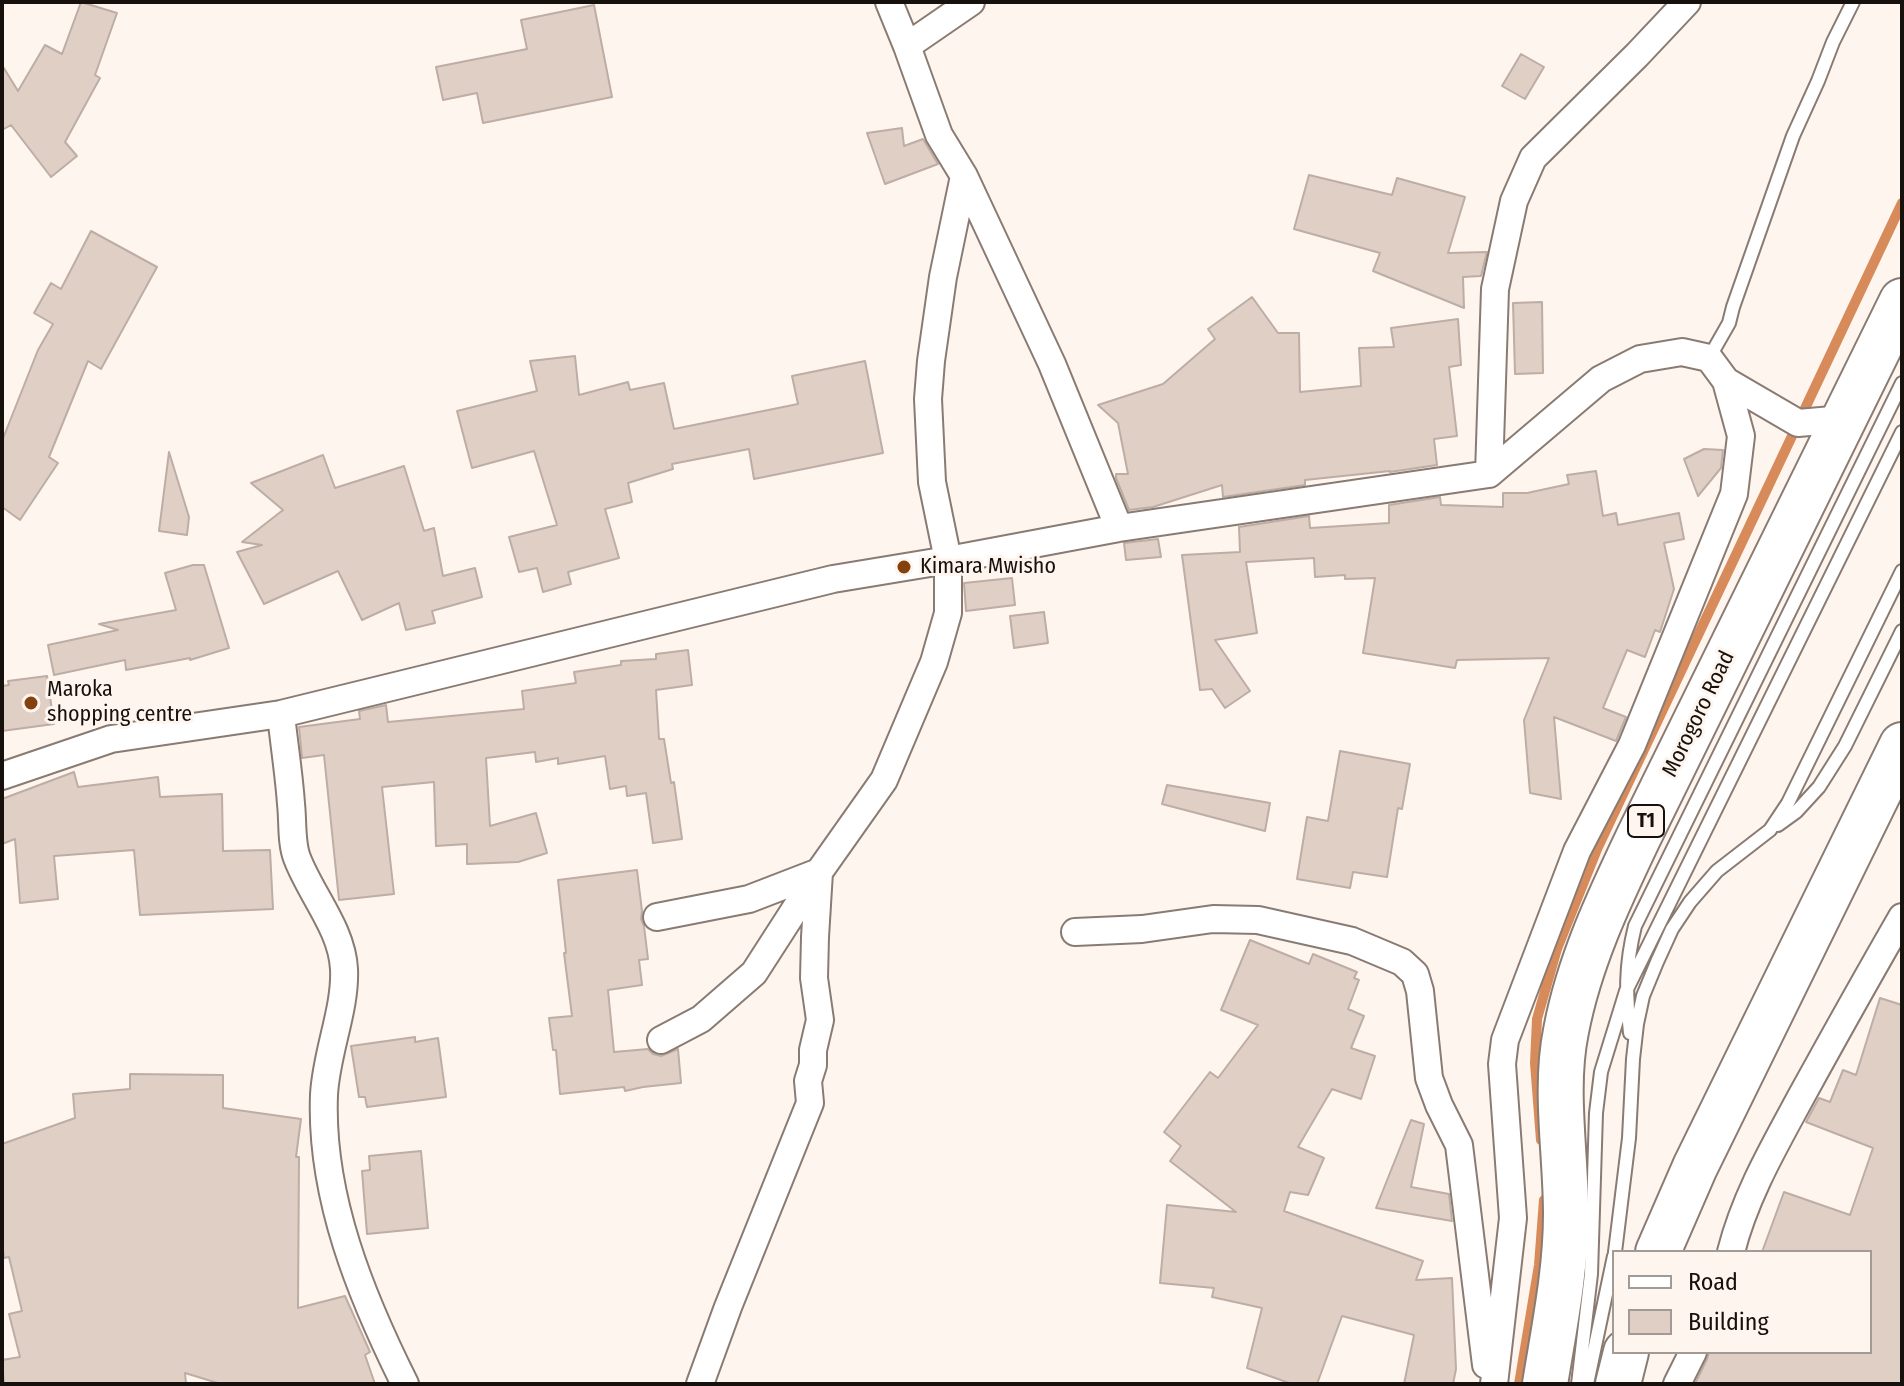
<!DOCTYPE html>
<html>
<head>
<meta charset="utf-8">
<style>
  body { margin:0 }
  #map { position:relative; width:1904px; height:1386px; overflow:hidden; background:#fff5ef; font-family:"Fira Sans Condensed",sans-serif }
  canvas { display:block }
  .frame { position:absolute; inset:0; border:4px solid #16110d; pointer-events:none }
  .legend { position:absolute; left:1612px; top:1250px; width:260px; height:104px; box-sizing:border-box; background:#fff5ef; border:2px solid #a29a95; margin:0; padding:10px 14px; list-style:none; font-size:24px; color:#16110d }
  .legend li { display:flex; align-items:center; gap:16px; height:40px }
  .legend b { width:40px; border:2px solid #a29a95 }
</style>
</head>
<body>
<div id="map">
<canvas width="1904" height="1386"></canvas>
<div class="frame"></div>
<ul class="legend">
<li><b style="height:10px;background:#fff"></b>Road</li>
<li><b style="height:22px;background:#dfcfc5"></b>Building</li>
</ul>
</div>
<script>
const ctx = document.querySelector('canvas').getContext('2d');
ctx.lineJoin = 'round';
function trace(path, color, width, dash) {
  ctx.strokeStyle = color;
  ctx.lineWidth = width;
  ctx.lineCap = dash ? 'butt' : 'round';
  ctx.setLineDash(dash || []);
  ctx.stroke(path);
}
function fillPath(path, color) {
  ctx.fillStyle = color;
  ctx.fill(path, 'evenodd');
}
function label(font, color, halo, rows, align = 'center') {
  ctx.font = font + ' "Fira Sans Condensed",sans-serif';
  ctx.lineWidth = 6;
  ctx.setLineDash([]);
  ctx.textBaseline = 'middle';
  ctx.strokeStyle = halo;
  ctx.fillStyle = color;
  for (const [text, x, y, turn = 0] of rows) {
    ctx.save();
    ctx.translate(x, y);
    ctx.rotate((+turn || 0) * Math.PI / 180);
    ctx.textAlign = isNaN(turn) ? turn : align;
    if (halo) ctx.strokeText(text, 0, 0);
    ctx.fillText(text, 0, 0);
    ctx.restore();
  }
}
trace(new Path2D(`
  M 1541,1140 L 1535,1063 L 1537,1019 L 1557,949 L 1598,847 L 1902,203
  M 1519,1384 L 1539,1265 L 1544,1200`), '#d88b5a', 10);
const building = new Path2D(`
  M 81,2 L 117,13 L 95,75 L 100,78 L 65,142 L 77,156 L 51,177 L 11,125 L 2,130 L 2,65 L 18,91 L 45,45 L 62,54 Z
  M 594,5 L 612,97 L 483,123 L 477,93 L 443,100 L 436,67 L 527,49 L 521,20 Z
  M 1521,54 L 1544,67 L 1525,99 L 1502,86 Z
  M 902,128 L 904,146 L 923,139 L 938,164 L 885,184 L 867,133 Z
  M 1309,175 L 1392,195 L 1397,178 L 1465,197 L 1448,253 L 1487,252 L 1481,276 L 1463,277 L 1464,308 L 1373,271 L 1380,253 L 1294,229 Z
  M 91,231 L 157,267 L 101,369 L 88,361 L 49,457 L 58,463 L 20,520 L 2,507 L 2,441 L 38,350 L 53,324 L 34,313 L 51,283 L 61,289 Z
  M 1252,297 L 1278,333 L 1299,333 L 1300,392 L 1361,386 L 1359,348 L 1394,347 L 1391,328 L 1458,319 L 1461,365 L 1449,367 L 1457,436 L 1434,439 L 1437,465 L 1390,472 L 1390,471 L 1305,480 L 1305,485 L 1223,497 L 1222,485 L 1153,507 L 1129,510 L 1116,478 L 1116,474 L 1128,474 L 1118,423 L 1098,405 L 1163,384 L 1215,339 L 1208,329 Z
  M 1542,302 L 1543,373 L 1515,374 L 1513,303 Z
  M 575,356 L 579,395 L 628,382 L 630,390 L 664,383 L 674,429 L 798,404 L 792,376 L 865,361 L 883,453 L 754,479 L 749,449 L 672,464 L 673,469 L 628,483 L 632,502 L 605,509 L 619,558 L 568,572 L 571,584 L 543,592 L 537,568 L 519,572 L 509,537 L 557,525 L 534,451 L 472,468 L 457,411 L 537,391 L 530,361 Z
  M 1704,449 L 1723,450 L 1721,468 L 1698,496 L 1684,459 Z
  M 169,452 L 189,517 L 187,535 L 159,531 Z
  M 323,455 L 335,488 L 404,466 L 424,531 L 434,528 L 443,576 L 475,568 L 482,597 L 432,611 L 435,623 L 406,630 L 399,603 L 362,620 L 338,571 L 264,604 L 237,552 L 262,545 L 242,542 L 283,510 L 251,483 Z
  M 1596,471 L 1603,516 L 1616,513 L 1618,525 L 1679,513 L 1684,539 L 1664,543 L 1674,589 L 1660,632 L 1655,630 L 1645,657 L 1627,650 L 1603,708 L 1626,717 L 1616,741 L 1554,717 L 1561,799 L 1530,793 L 1524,720 L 1549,658 L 1457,660 L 1455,668 L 1363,653 L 1375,578 L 1345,579 L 1345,575 L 1315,577 L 1314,558 L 1246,562 L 1257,633 L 1215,640 L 1250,691 L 1225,708 L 1212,689 L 1200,690 L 1182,555 L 1240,552 L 1239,527 L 1309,516 L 1310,528 L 1389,523 L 1389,505 L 1440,497 L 1441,505 L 1503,507 L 1503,493 L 1527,493 L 1569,484 L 1567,475 Z
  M 1158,539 L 1161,557 L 1126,560 L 1124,543 Z
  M 193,565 L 204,565 L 229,648 L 190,660 L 190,658 L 126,670 L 125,660 L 54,675 L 48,645 L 118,630 L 99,624 L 176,610 L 165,573 Z
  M 1012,578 L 1015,605 L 966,611 L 964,583 Z
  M 1044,612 L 1048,643 L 1014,648 L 1010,616 Z
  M 688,650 L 692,685 L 656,690 L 659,739 L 664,739 L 671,783 L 674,782 L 682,839 L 653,843 L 646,793 L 627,796 L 626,786 L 610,789 L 605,756 L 558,764 L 558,758 L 536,762 L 535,752 L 486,758 L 490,826 L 536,813 L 547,853 L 518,862 L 467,864 L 467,844 L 436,846 L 434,782 L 382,787 L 394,894 L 339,900 L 324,755 L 302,758 L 299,727 L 360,719 L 359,711 L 386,705 L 388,722 L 524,709 L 522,691 L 576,683 L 574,672 L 621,665 L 621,661 L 656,659 L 656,654 Z
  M 47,676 L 54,724 L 2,731 L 2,686 L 9,685 L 8,681 Z
  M 1340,751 L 1410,764 L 1402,809 L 1398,808 L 1387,877 L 1353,872 L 1350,888 L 1297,879 L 1307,817 L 1328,821 Z
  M 74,772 L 78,787 L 158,777 L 160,797 L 222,794 L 223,851 L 270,850 L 273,909 L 140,915 L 134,850 L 54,856 L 58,899 L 20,903 L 15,839 L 2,844 L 2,799 Z
  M 1167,785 L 1270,803 L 1265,831 L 1162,804 Z
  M 637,870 L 642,911 L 641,919 L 644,926 L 648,959 L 639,960 L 642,985 L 608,990 L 614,1052 L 648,1049 L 653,1054 L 661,1056 L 678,1049 L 681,1083 L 643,1087 L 625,1091 L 624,1087 L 560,1094 L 556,1050 L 553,1050 L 549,1018 L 572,1016 L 564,953 L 566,953 L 558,880 Z
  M 1250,940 L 1309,964 L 1313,954 L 1357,972 L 1354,978 L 1359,980 L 1348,1009 L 1364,1016 L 1351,1048 L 1375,1056 L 1361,1099 L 1332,1089 L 1298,1147 L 1324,1158 L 1308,1195 L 1290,1192 L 1284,1211 L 1423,1261 L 1416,1280 L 1452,1278 L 1456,1369 L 1453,1384 L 1404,1384 L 1414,1335 L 1342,1316 L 1317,1384 L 1292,1384 L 1247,1368 L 1262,1308 L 1212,1297 L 1214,1288 L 1160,1283 L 1167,1205 L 1236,1212 L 1170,1161 L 1181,1146 L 1164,1132 L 1210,1072 L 1218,1078 L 1258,1025 L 1221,1010 Z
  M 1880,998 L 1902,1005 L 1902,1384 L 1695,1384 L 1707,1359 L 1709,1352 L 1870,1352 L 1870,1252 L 1762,1252 L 1784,1192 L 1850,1215 L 1873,1148 L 1806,1122 L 1819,1098 L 1830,1102 L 1843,1070 L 1856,1075 Z
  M 415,1037 L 415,1042 L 438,1038 L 446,1097 L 367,1107 L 365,1097 L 359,1097 L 351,1046 Z
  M 130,1074 L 223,1075 L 223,1108 L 301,1119 L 296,1157 L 299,1157 L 298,1308 L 345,1296 L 370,1352 L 365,1355 L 375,1384 L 221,1384 L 185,1373 L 186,1384 L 4,1384 L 2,1360 L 20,1357 L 9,1314 L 22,1311 L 9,1257 L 4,1258 L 2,1244 L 2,1144 L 75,1118 L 73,1094 L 130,1089 Z
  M 1411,1120 L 1424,1124 L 1411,1187 L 1449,1194 L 1452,1221 L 1376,1208 Z
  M 421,1151 L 428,1228 L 367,1234 L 362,1171 L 370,1170 L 369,1156 Z`);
fillPath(building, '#dfcfc5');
trace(building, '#bdada4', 2);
const lane = new Path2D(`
  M 1709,358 L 1729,323 L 1733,307 L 1793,136 L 1818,81 L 1833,42 L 1853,2
  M 1778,825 L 1796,812 L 1819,787 L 1845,746 L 1902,631
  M 1630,1033 C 1626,993 1625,966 1635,926 L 1902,383
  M 1615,1252 L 1629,1138 L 1633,1059 L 1637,1024 L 1643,996 L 1657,962 L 1672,929 L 1690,902 L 1717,871 L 1770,830 L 1788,803 L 1902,571
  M 1578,1384 L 1591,1274 L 1596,1113 L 1601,1072 L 1626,991 L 1902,432
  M 1587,1384 L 1614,1256`);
const street = new Path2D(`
  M 889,2 L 907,46 L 939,135 L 964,176 L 1052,364 L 1119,528
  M 907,46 L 971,2
  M 1489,474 L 1495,289 L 1514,201 L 1533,158 L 1637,55 L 1687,2
  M 281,714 C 284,744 289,774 291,804 C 293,821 291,843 297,858 C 311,895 342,929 344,969 C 346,1009 326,1053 324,1095 C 320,1196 361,1296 405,1384
  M 2,776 L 111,739 L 281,714 L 833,579 L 948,560 L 1119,528 L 1489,474 L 1601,379 L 1640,359 L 1682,352 L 1709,358 L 1726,381 L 1798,423 L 1844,419
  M 657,917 L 749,899 L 819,872 L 815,937 L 814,978 L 820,1020 L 813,1050 L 813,1065 L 808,1081 L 810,1103 L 728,1307 L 700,1384
  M 1075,932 L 1142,929 L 1213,919 L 1258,920 L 1352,941 L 1402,962 L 1415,974 L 1420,991 L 1429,1078 L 1439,1105 L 1459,1145 L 1486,1365
  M 661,1040 L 701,1019 L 754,973 L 819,872 L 884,780 L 934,662 L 948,613 L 948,560 L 932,482 L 928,399 L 931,361 L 943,277 L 964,176
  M 1731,1252 C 1745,1196 1775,1145 1802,1095 C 1835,1035 1868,976 1902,917
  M 1494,1384 L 1513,1218 L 1502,1064 L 1505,1040 L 1577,851 L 1632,745 L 1734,494 L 1741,436 L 1726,381
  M 1677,1384 L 1693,1352`);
const highway = new Path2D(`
  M 1658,1252 L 1695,1167 L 1902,745
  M 1545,1384 C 1554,1328 1566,1271 1566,1214 C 1566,1154 1554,1089 1566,1031 C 1579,962 1609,899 1639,836 L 1902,301
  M 1618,1384 L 1626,1352`);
trace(lane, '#897b72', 16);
trace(street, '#897b72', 30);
trace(highway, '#897b72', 48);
trace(lane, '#fff', 12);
trace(street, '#fff', 26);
trace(highway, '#fff', 44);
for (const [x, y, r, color] of [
  [904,567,8,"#83410e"],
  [31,703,8,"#83410e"]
]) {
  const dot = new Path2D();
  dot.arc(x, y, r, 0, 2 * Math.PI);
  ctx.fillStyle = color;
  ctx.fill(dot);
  trace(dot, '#fff5ef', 3);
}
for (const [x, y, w] of [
  [1646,821,36]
]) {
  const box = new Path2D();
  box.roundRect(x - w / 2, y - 16, w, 32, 6);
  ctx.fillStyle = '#fff5ef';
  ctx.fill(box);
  trace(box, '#16110d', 2);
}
label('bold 20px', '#16110d', null, [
  ["T1",1646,821]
]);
label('22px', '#16110d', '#fff5ef', [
  ["Kimara Mwisho",920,567],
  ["Maroka",47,690],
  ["shopping centre",47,715]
], 'left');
label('22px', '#16110d', '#fff5ef', [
  ["Morogoro Road",1699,714,-64]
]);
</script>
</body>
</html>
